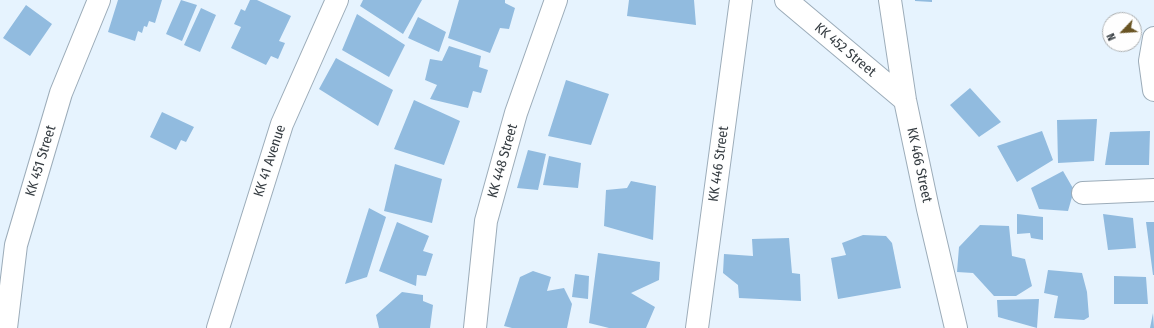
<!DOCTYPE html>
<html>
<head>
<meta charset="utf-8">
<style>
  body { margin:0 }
  #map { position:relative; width:1154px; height:328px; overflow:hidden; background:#e6f3fe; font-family:"Fira Sans Condensed",sans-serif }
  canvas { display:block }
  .north { position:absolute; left:1102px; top:12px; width:40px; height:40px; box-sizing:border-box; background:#fefefe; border:1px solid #adb0b2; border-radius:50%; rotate:245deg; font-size:11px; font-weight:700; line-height:16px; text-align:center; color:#343b40 }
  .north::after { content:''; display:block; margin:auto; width:14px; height:18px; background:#695423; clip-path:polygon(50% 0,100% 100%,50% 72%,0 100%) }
</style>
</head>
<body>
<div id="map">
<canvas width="1154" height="328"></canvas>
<div class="north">N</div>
</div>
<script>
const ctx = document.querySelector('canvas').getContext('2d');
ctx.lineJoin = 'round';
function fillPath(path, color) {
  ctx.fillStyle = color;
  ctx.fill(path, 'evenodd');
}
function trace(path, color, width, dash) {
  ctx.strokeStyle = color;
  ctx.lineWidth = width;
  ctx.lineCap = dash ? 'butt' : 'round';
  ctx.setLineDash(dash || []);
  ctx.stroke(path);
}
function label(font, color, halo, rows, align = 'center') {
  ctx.font = font + ' "Fira Sans Condensed",sans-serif';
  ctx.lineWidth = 3;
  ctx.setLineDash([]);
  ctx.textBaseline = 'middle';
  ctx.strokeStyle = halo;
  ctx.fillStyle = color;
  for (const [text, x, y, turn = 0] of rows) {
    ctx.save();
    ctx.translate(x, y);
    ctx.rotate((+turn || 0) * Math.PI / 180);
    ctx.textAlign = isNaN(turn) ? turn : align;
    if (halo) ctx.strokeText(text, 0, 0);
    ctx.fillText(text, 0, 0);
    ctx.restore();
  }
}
fillPath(new Path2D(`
  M 118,0 L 162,0 L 155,23 L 149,21 L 147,27 L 144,26 L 142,33 L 138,31 L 135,41 L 108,32 Z
  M 181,0 L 197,5 L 182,41 L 166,34 Z
  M 250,0 L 257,0 L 291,16 L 279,41 L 285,43 L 278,59 L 271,56 L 266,65 L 231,48 L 241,27 L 234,24 L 241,9 L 245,11 Z
  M 363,0 L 422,0 L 403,34 L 360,6 Z
  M 459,0 L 505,0 L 505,3 L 515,8 L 509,29 L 500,28 L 490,53 L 448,38 Z
  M 629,0 L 694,0 L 696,25 L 627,16 Z
  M 915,0 L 932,0 L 932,2 L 915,1 Z
  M 26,5 L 52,24 L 30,56 L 3,38 Z
  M 201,8 L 216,15 L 200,52 L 184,45 Z
  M 357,14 L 405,45 L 389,77 L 342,50 Z
  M 418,17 L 446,32 L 439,52 L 408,38 Z
  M 449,46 L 481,56 L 479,67 L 488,70 L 481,93 L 473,91 L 468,108 L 430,99 L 437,85 L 425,80 L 430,59 L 442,61 Z
  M 336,58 L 393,90 L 378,126 L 319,89 Z
  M 566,80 L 609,94 L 591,145 L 548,136 Z
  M 970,88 L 1001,122 L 979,137 L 950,105 Z
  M 414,100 L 460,121 L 444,165 L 394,149 Z
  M 162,112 L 194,127 L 186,142 L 181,140 L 176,150 L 150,137 Z
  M 1097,119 L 1094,161 L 1058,163 L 1057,120 Z
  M 1042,131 L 1053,160 L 1017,182 L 997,146 Z
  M 1150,131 L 1149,165 L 1105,165 L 1110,132 Z
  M 528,150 L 546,154 L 538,190 L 517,188 Z
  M 549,156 L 581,163 L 578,188 L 543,185 Z
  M 395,164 L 442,179 L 432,223 L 384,211 Z
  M 1063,171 L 1074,190 L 1068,211 L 1039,209 L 1031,188 Z
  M 631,181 L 656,186 L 653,240 L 604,226 L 606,190 L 627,188 Z
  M 369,208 L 386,217 L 367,277 L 345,284 Z
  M 1017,214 L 1043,217 L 1043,240 L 1031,238 L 1030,233 L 1017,234 Z
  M 1103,214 L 1133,218 L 1136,248 L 1108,250 Z
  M 397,222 L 429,236 L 423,251 L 433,254 L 426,276 L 417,275 L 416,286 L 379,271 Z
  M 1146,222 L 1154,222 L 1154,275 L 1153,275 Z
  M 980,225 L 1009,226 L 1012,256 L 1025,259 L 1032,286 L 1016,296 L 994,296 L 973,273 L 957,272 L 959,247 Z
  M 863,235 L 886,236 L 892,243 L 901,288 L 838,299 L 831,258 L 846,255 L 842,243 Z
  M 789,238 L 792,273 L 800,274 L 801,301 L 739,298 L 738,285 L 723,273 L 724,254 L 753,256 L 752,239 Z
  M 598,253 L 660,262 L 659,280 L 631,293 L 655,307 L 646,328 L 609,328 L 589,323 Z
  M 1048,270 L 1082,273 L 1087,292 L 1089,317 L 1084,320 L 1054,318 L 1058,296 L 1044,293 Z
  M 533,271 L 551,277 L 547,291 L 564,288 L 572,304 L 567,328 L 512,328 L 504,326 L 520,277 Z
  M 575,274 L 589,276 L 588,299 L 572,297 Z
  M 1114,276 L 1146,277 L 1148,304 L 1114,304 Z
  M 402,292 L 423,295 L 423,301 L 433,305 L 430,328 L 379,328 L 376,315 Z
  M 1039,299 L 1037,328 L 998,317 L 997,300 Z
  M 1153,313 L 1154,328 L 1150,328 Z`), '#91bbdf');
const minor = new Path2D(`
  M 786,0 L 905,100
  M 890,0 L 905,100 L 928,209 L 956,328
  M 1154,38 L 1150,61 L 1154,90
  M 1083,193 L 1154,190
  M 6,328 L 16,245 L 61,93 L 99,0
  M 218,328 L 282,124 L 337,0
  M 475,328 L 486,221 L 516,113 L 556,0
  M 697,328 L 741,0`);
trace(minor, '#9cacb9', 24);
trace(minor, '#fff', 22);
label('14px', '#343b40', '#fefefe', [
  ["KK 452 Street",845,50,40],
  ["KK 451 Street",41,161,-73],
  ["KK 41 Avenue",270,161,-72],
  ["KK 448 Street",503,161,-74],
  ["KK 446 Street",719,164,-82],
  ["KK 466 Street",919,165,78]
]);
</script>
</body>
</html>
